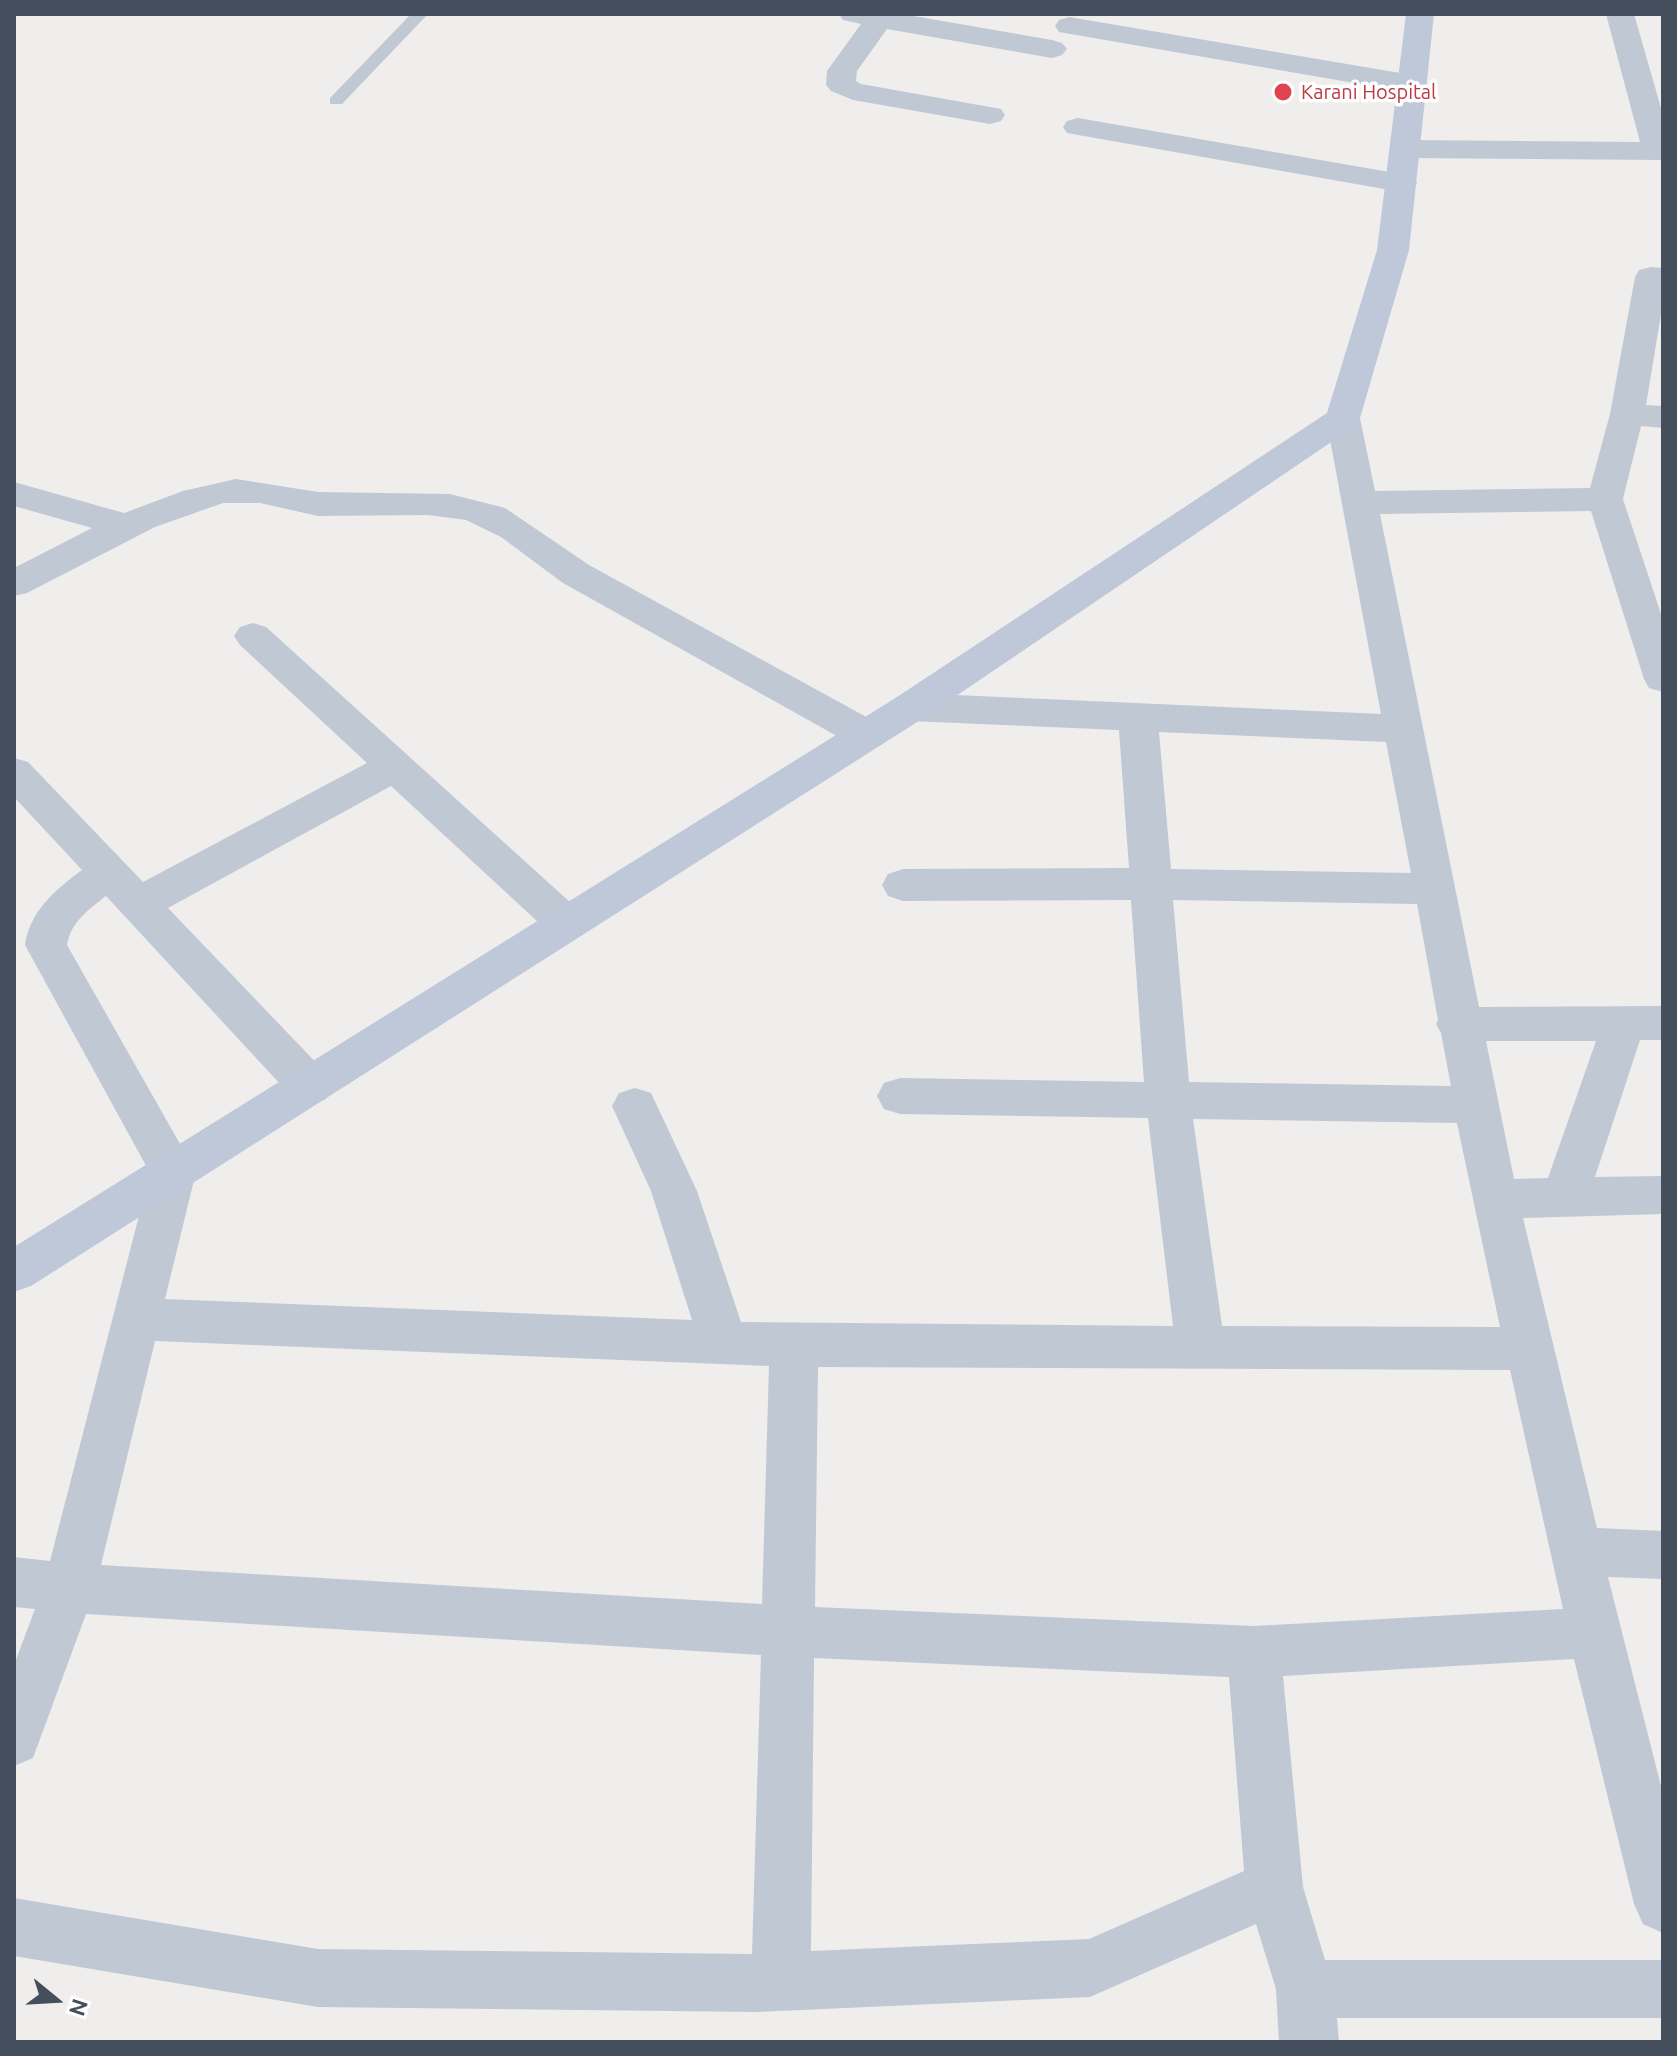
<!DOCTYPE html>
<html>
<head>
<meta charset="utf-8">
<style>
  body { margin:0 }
  #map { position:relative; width:1677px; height:2056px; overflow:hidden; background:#f0eded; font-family:Ubuntu,sans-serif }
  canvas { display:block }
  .frame { position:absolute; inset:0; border:16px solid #444e5c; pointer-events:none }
  .north { position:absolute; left:16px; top:1960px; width:80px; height:80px; -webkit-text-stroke:6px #fff; paint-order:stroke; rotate:108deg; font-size:22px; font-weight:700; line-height:32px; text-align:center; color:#444e5c }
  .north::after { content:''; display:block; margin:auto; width:28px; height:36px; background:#444e5c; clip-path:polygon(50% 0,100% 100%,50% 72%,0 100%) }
</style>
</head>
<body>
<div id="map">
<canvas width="1677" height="2056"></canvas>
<div class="frame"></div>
<div class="north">N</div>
</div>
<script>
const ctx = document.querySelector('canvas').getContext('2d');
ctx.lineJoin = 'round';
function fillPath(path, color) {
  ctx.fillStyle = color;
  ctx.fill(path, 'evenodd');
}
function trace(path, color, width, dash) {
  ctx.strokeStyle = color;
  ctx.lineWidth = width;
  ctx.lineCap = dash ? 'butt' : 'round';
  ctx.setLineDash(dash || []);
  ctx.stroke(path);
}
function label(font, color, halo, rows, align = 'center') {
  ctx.font = font + ' Ubuntu,sans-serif';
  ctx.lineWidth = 7;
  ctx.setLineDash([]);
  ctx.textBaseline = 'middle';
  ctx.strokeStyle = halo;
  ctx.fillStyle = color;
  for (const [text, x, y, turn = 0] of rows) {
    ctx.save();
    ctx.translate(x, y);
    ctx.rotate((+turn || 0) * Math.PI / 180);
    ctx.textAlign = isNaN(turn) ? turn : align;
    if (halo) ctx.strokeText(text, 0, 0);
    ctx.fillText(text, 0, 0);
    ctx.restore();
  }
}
fillPath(new Path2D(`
  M 411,14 L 428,14 L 342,104 L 330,104 L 330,98 Z`), '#c0c8d4');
fillPath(new Path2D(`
  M 839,14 L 902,14 L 1052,40 L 1062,43 L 1067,49 L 1062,55 L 1052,58 L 887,29 L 857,71 L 856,81 L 861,84 L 1001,109 L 1005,115 L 1001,121 L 990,124 L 853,100 L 831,91 L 826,85 L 827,71 L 861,24 L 843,20 Z
  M 1606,14 L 1634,14 L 1663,115 L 1663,160 L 1405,158 L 1394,155 L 1390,149 L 1394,143 L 1405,140 L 1640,142 Z
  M 1069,17 L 1412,75 L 1422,78 L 1427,84 L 1422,90 L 1412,93 L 1059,32 L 1055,26 L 1059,20 Z
  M 1078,118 L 1401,174 L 1412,176 L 1417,183 L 1412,190 L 1401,192 L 1067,133 L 1063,127 L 1067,121 Z
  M 1651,267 L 1663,268 L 1663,302 L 1646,405 L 1663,406 L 1663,428 L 1641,426 L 1623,499 L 1663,620 L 1663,692 L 1649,688 L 1644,679 L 1591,511 L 1380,514 L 1479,1007 L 1663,1006 L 1663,1040 L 1640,1040 L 1595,1177 L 1663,1176 L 1663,1214 L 1523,1218 L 1597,1528 L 1663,1531 L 1663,1579 L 1608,1577 L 1663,1794 L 1663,1933 L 1643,1924 L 1634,1904 L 1574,1659 L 1283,1676 L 1303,1887 L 1325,1960 L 1663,1960 L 1663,2018 L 1337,2018 L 1339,2042 L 1279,2042 L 1276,1989 L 1256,1924 L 1090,1997 L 756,2012 L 318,2007 L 14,1956 L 14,1898 L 318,1949 L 752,1954 L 761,1655 L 86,1614 L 33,1758 L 14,1766 L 14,1665 L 35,1609 L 14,1607 L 14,1557 L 50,1561 L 150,1173 L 25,945 C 30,911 55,890 82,870 L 14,797 L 14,758 L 28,762 L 143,882 L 367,763 L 240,645 L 234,636 L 240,627 L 253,623 L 266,627 L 582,913 L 588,924 L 582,935 L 567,940 L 552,935 L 391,786 L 168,908 L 326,1073 L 332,1086 L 326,1099 L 310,1104 L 294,1099 L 106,896 C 88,910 71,922 67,945 L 196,1172 L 165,1299 L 692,1320 L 651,1191 L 612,1106 L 619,1093 L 635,1088 L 651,1093 L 697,1191 L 741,1322 L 1173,1326 L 1148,1118 L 900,1114 L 884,1109 L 877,1096 L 884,1083 L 900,1078 L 1144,1082 L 1131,900 L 903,901 L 888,896 L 882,885 L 888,874 L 903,869 L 1129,868 L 1119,730 L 911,721 L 897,717 L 891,707 L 897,697 L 911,693 L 1381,714 L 1326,418 L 1331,410 L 1343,407 L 1355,410 L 1360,418 L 1375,491 L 1590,488 L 1610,414 L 1635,277 L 1639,270 ZM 1159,732 L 1386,742 L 1411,873 L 1171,869 ZM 1173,900 L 1417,904 L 1438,1020 L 1436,1024 L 1441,1033 L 1451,1086 L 1189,1082 ZM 1486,1041 L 1596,1041 L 1548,1178 L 1514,1179 ZM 1193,1119 L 1457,1123 L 1500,1327 L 1222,1326 ZM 155,1341 L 769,1366 L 762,1604 L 101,1565 ZM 818,1367 L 1510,1370 L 1563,1609 L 1254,1626 L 815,1607 ZM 814,1658 L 1229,1677 L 1244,1871 L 1089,1939 L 811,1951 Z
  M 236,479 L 318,492 L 450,494 L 505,508 L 589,565 L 881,725 L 887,735 L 881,745 L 867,749 L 853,745 L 563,583 L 501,537 L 466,520 L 428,515 L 318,516 L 260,503 L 223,503 L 155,527 L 27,593 L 14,596 L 14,568 L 92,528 L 14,506 L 14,482 L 124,513 L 183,491 Z`), '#c0c8d4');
fillPath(new Path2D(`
  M 1406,14 L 1434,14 L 1409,250 L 1360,418 L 1355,426 L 925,717 L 31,1286 L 14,1292 L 14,1247 L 897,697 L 1327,413 L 1377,250 Z`), '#bec8d8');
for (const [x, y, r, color] of [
  [1283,92,10,"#e0444e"]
]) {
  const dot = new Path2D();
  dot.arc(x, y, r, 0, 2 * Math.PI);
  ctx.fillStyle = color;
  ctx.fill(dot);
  trace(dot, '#fff', 3);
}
label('20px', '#be3a42', '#fff', [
  ["Karani Hospital",1301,92]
], 'left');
</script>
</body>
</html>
